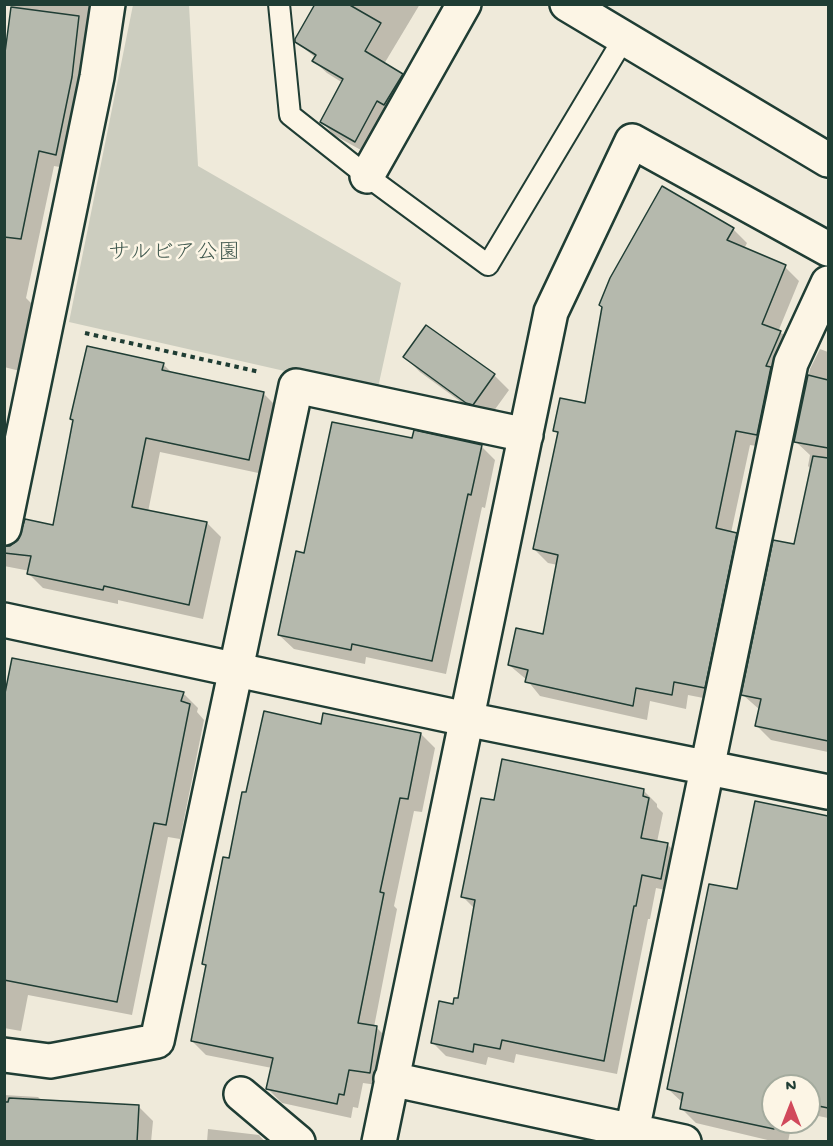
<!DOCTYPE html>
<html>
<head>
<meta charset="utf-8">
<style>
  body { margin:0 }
  #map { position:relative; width:833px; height:1146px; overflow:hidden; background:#efeada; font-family:"Gochi Hand",sans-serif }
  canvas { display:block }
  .frame { position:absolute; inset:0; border:6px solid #1f3d34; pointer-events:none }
  .north { position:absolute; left:761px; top:1074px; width:60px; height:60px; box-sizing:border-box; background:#fcf5e5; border:2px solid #a4ab9e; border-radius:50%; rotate:0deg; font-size:16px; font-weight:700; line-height:24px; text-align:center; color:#1f3d34 }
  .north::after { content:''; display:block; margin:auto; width:21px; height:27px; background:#d1495b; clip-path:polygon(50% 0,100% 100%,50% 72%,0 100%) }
</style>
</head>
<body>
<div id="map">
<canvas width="833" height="1146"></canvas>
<div class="frame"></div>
<div class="north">N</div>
</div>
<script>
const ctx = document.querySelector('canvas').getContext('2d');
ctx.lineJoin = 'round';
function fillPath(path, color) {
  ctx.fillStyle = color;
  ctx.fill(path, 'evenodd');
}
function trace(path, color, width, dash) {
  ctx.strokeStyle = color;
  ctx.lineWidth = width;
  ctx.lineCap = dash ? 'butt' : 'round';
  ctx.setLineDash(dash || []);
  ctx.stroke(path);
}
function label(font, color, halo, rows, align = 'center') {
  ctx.font = font + ' "Gochi Hand","Klee One",sans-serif';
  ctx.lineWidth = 5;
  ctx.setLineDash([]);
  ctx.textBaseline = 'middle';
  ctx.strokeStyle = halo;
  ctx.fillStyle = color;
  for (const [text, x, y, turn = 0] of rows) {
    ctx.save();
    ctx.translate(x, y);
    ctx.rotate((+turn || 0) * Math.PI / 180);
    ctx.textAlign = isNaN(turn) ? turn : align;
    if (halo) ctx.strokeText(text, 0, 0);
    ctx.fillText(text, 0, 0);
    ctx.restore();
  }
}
fillPath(new Path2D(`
  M 133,5 L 189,5 L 198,166 L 401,283 L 377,392 L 69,322 Z`), '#cccdbf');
fillPath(new Path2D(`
  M 12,4 L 101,4 L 71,169 L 54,166 L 26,298 L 35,307 L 20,371 L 4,367 L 4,73 Z
  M 317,4 L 420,4 L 384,64 L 402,75 L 414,88 L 368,154 L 334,135 L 322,122 L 343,83 L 327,73 L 314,61 L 316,58 L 296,42 Z
  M 733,229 L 747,243 L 744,249 L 785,267 L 799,281 L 778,332 L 783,334 L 798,348 L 771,448 L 750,445 L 731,533 L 736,534 L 750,548 L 719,701 L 688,695 L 686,709 L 650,701 L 647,720 L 540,696 L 527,680 L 509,665 L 544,636 L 558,565 L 548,563 L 534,549 L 559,435 L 555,431 L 587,405 Z
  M 820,349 L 828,352 L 828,752 L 771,740 L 757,726 L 760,710 L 743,695 L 795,546 L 812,470 L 808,466 L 810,455 L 795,441 L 810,369 Z
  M 405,357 L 494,375 L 509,390 L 488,419 L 483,418 L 420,372 Z
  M 163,364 L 172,373 L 263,393 L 277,407 L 263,474 L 160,452 L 148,512 L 207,523 L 221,537 L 203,619 L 118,600 L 118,604 L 43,588 L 29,574 L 30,571 L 4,566 L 4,548 L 10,547 L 54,526 Z
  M 481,446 L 495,460 L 485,508 L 482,507 L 446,674 L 366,657 L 365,664 L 294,649 L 279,635 L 305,555 Z
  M 183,693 L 198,708 L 197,712 L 204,720 L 180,839 L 168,837 L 132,1015 L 28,995 L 21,1031 L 4,1028 L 4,705 Z
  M 322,726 L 421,734 L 435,748 L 422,812 L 414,811 L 394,906 L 397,909 L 374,1027 L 377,1028 L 391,1042 L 384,1086 L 363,1083 L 358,1108 L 353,1107 L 351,1118 L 282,1103 L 268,1089 L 272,1068 L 206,1055 L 192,1041 L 207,967 L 203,963 L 247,794 Z
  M 643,790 L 657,804 L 657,807 L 663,813 L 657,842 L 667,844 L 681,858 L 675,892 L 656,888 L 650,919 L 648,919 L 617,1074 L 516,1054 L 514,1063 L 488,1057 L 486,1065 L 446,1056 L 432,1042 L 460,1000 L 475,909 L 462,896 L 495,802 Z
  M 756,802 L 828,816 L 828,1118 L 809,1114 L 809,1086 L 773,1086 L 773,1122 L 792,1122 L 788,1142 L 776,1142 L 696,1123 L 681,1108 L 683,1103 L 668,1089 L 738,891 Z
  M 4,1095 L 38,1097 L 42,1101 L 139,1107 L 153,1121 L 151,1142 L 4,1142 Z
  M 208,1129 L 259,1135 L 265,1142 L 207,1142 Z`), '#0003');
const building = new Path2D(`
  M 315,4 L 348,4 L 381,23 L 365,51 L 403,74 L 384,105 L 377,101 L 355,142 L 320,122 L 343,79 L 312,61 L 316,55 L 295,42 L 295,39 Z
  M 11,7 L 79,16 L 72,77 L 56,155 L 39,151 L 21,239 L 4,237 L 4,60 Z
  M 662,186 L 734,228 L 727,240 L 786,265 L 762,324 L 781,331 L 766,366 L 771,367 L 757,435 L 736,431 L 716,528 L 737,533 L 705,688 L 674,682 L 672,695 L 636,688 L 633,706 L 525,682 L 528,670 L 508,665 L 516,628 L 543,634 L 558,555 L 533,549 L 558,432 L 553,431 L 560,398 L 585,403 L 602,307 L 599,305 L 610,278 Z
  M 426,325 L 495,374 L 473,405 L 466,403 L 403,357 Z
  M 87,346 L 164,363 L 162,370 L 264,392 L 249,460 L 146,438 L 132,507 L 207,522 L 189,605 L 104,586 L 103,590 L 27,574 L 31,556 L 4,553 L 4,546 L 10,546 L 18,540 L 25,519 L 53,525 L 73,420 L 70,419 Z
  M 808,375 L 828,380 L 828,448 L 794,442 Z
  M 332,422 L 412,438 L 414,430 L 482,445 L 471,495 L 468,494 L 432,661 L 352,644 L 351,650 L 278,635 L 296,551 L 304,553 Z
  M 813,456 L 828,458 L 828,741 L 755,726 L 761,699 L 741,695 L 773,540 L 794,544 Z
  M 12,658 L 184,692 L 181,701 L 190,704 L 166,825 L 154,823 L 117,1002 L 4,980 L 4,698 Z
  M 264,711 L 321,724 L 323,713 L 421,733 L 408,799 L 400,798 L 380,892 L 384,893 L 358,1023 L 377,1026 L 370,1073 L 349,1070 L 344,1095 L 339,1094 L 337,1104 L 266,1089 L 273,1058 L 191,1041 L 206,965 L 202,964 L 223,857 L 229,858 L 242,792 L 246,792 Z
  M 502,759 L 644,789 L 643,796 L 649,798 L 641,838 L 668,843 L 661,879 L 642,875 L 636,906 L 634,906 L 604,1061 L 502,1040 L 500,1049 L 474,1044 L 473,1052 L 431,1043 L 439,1001 L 453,1004 L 454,998 L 458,998 L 475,900 L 461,897 L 481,798 L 494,800 Z
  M 755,801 L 828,816 L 828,1108 L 809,1104 L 809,1086 L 773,1086 L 773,1122 L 775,1122 L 774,1129 L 680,1109 L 683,1093 L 667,1089 L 709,884 L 737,889 Z
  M 9,1098 L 139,1105 L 137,1142 L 4,1142 L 4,1102 L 8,1102 Z`);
fillPath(building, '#b5b9ad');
trace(building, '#1f3d34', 1.5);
const lane = new Path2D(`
  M 279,4 L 290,115 L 367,176 L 488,265 L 624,38`);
const street = new Path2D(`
  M 567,4 L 828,160
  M 367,176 L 464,4
  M 4,528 L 97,77 L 108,4
  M 4,620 L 466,719 L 828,792
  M 4,1055 L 50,1061 L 157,1041 L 296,386 L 526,435
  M 391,1079 L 684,1142
  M 241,1094 L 298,1142
  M 632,1131 L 791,363 L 828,283
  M 379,1142 L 551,312 L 632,141 L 828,249`);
trace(lane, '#1f3d34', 24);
trace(street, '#1f3d34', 38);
trace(new Path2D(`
  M 85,333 L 260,372`), '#1f3d34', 4, [4.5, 4.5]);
trace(lane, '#fcf5e5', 20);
trace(street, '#fcf5e5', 33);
label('22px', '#425a50', '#fcf5e5', [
  ["サルビア公園",174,255]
]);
</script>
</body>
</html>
